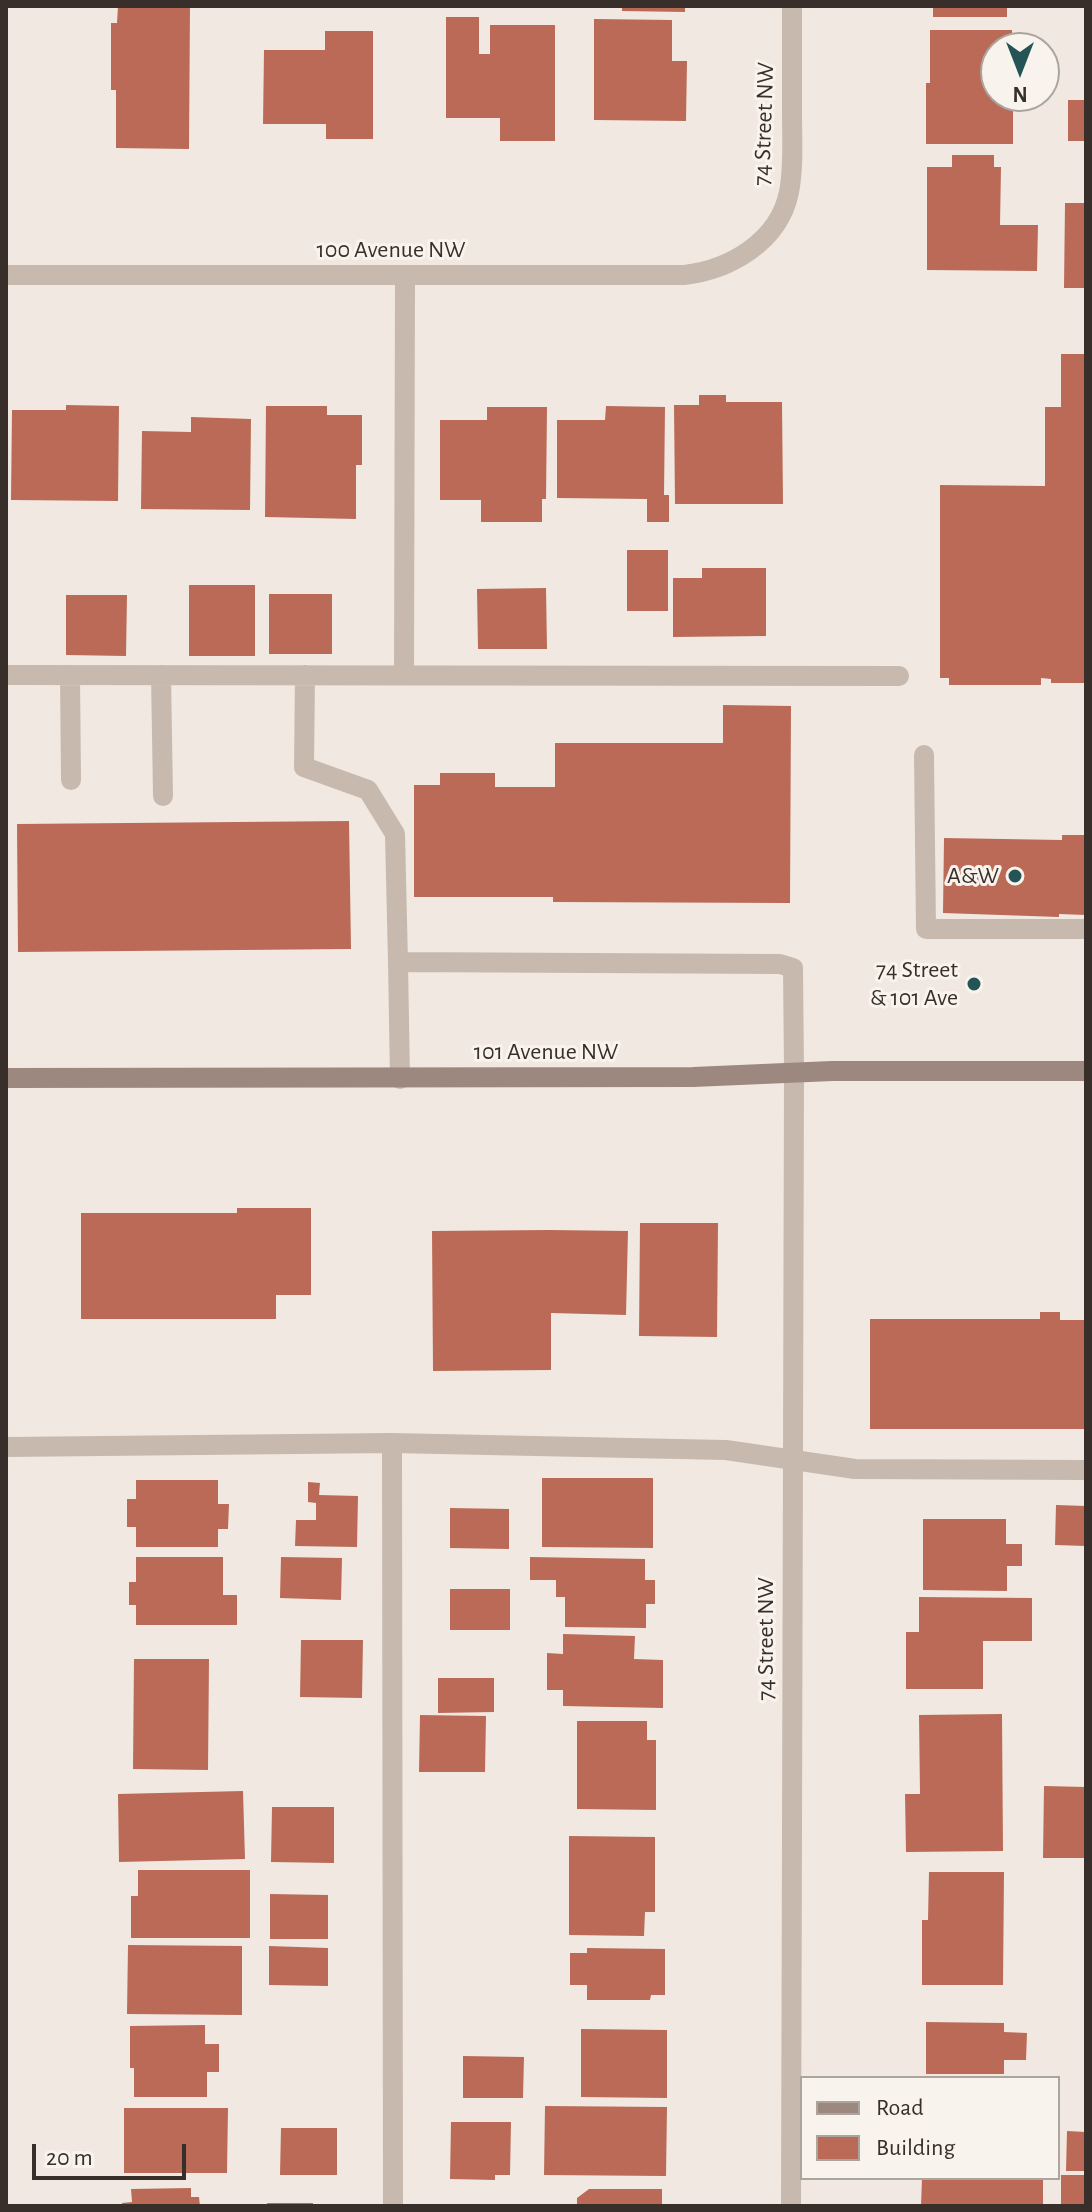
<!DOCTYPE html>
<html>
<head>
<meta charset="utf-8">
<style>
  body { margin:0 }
  #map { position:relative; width:1092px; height:2212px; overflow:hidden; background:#f1e9e1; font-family:"Alegreya Sans",sans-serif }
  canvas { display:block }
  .frame { position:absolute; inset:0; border:8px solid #382f2b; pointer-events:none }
  .legend { position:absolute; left:800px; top:2076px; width:260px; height:104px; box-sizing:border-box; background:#f9f3ed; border:2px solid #aca59f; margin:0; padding:10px 14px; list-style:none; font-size:24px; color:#382f2b }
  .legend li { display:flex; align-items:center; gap:16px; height:40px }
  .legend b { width:40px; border:2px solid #aca59f }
  .north { position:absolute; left:980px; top:32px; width:80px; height:80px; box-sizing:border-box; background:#f9f3ed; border:2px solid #aca59f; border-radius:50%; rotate:180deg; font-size:22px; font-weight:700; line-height:32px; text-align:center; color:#382f2b }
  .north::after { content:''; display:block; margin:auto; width:28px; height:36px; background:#255456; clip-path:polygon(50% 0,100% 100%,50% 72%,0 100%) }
  .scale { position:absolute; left:32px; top:2144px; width:154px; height:36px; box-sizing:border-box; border:4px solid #382f2b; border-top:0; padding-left:10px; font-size:24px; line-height:28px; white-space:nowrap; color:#382f2b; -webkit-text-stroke:6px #f9f3ed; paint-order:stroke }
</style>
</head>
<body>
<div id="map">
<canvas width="1092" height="2212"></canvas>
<div class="frame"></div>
<ul class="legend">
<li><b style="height:10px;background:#9c887f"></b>Road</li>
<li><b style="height:22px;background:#ba6a56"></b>Building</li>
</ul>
<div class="north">N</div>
<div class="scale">20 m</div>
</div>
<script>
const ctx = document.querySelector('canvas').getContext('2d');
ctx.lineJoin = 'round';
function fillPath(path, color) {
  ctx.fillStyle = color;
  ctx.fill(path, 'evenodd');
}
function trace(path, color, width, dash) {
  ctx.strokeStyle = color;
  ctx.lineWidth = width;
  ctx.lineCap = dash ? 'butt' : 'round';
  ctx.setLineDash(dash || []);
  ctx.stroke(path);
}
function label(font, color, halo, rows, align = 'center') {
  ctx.font = font + ' "Alegreya Sans",sans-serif';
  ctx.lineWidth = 6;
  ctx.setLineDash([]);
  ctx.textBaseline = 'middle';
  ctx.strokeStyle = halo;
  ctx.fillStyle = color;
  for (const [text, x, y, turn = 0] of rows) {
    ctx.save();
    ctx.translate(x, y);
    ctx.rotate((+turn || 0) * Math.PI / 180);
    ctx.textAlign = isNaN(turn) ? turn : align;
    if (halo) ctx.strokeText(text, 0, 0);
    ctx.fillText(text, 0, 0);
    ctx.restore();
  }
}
fillPath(new Path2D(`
  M 118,6 L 190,6 L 189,149 L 116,148 L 116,90 L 111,90 L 111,23 L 117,23 Z
  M 622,6 L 685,6 L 685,12 L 622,11 Z
  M 933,6 L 1007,6 L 1007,17 L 933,17 Z
  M 446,17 L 479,17 L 479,54 L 490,54 L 490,25 L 555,25 L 555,141 L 500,141 L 500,118 L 446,118 Z
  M 594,19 L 672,20 L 672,61 L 687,61 L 686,121 L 594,120 Z
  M 930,30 L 1012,30 L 1012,39 L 1024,39 L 1024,48 L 996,48 L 996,96 L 1013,96 L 1013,144 L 926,144 L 926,83 L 930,83 Z
  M 325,31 L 373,31 L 373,139 L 326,139 L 326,124 L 263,124 L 264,50 L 325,50 Z
  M 1068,100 L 1086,100 L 1086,141 L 1068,141 Z
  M 952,155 L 994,155 L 994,167 L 1001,167 L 1000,225 L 1038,225 L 1037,271 L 927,270 L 927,167 L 952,167 Z
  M 1065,203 L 1086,203 L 1086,288 L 1064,288 Z
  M 1061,354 L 1086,354 L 1086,683 L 1051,683 L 1051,679 L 1041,678 L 1041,685 L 949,685 L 949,678 L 940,678 L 940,485 L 1045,486 L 1045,407 L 1061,407 Z
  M 699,395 L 726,395 L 726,402 L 782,402 L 783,504 L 675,504 L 674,405 L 699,405 Z
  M 66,405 L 119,406 L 118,501 L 11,500 L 12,410 L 66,410 Z
  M 266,406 L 327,406 L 327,415 L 362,415 L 362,465 L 356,465 L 356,519 L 265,517 Z
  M 606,406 L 665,407 L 664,495 L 669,495 L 669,522 L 647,522 L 647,499 L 557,498 L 557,420 L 605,420 Z
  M 487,407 L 547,407 L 546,499 L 542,499 L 542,522 L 481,522 L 481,500 L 440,500 L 440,420 L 487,420 Z
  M 191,417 L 251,419 L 250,510 L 141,509 L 142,431 L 191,432 Z
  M 627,550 L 668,550 L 668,611 L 627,611 Z
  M 702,568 L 766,568 L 766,636 L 673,637 L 673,578 L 702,578 Z
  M 189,585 L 255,585 L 255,656 L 189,656 Z
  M 546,588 L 547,649 L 478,649 L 477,589 Z
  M 269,594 L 332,594 L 332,654 L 269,654 Z
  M 66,595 L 127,595 L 126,656 L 66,655 Z
  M 723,705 L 791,706 L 790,903 L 553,902 L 553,897 L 414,897 L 414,785 L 440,785 L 440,773 L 495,773 L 495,787 L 555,787 L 555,743 L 723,743 Z
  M 349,821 L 351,949 L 18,952 L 17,824 Z
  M 1062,835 L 1086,835 L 1086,915 L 1059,914 L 1059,917 L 943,913 L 944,838 L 1062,840 Z
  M 237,1208 L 311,1208 L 311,1295 L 276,1295 L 276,1319 L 81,1319 L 81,1213 L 237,1213 Z
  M 640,1223 L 718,1223 L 717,1337 L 639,1336 Z
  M 550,1230 L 628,1231 L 626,1315 L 551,1313 L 551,1370 L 433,1371 L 432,1231 Z
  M 1040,1312 L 1060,1312 L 1060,1320 L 1086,1320 L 1086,1429 L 870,1429 L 870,1319 L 1040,1319 Z
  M 542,1478 L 653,1478 L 653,1548 L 542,1547 Z
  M 136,1480 L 218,1480 L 218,1504 L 229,1504 L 228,1529 L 218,1529 L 218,1547 L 136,1547 L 136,1527 L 127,1527 L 127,1499 L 136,1499 Z
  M 308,1482 L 320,1483 L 319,1495 L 358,1496 L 357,1547 L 295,1546 L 296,1520 L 316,1520 L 316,1503 L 308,1502 Z
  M 1056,1505 L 1086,1506 L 1086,1546 L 1055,1545 Z
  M 450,1508 L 509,1509 L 509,1549 L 450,1548 Z
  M 923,1519 L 1006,1519 L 1006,1544 L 1022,1544 L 1022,1566 L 1007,1566 L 1007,1591 L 923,1590 Z
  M 136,1557 L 223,1557 L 223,1595 L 237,1595 L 237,1625 L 136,1625 L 136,1605 L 129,1605 L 129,1582 L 136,1582 Z
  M 281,1557 L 342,1558 L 341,1600 L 280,1598 Z
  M 530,1557 L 645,1559 L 645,1580 L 655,1580 L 655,1604 L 646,1604 L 646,1628 L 565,1627 L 565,1597 L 556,1597 L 556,1580 L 530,1580 Z
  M 450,1589 L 510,1589 L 510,1630 L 450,1630 Z
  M 919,1597 L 1032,1598 L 1032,1641 L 983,1641 L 983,1689 L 906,1689 L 906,1632 L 919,1632 Z
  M 563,1634 L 635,1636 L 634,1659 L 663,1660 L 663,1708 L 563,1706 L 563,1690 L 547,1690 L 547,1653 L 563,1654 Z
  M 301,1640 L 363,1640 L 362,1698 L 300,1697 Z
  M 134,1659 L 209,1659 L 208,1770 L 133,1769 Z
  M 438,1678 L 494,1678 L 494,1712 L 438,1713 Z
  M 1002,1714 L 1003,1851 L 906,1852 L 905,1794 L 920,1794 L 919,1715 Z
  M 420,1715 L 486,1716 L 485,1772 L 419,1772 Z
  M 577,1721 L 647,1721 L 647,1740 L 656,1740 L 656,1810 L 577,1809 Z
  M 1044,1786 L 1086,1787 L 1086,1858 L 1043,1858 Z
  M 243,1791 L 245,1859 L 119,1862 L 118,1794 Z
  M 272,1807 L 334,1807 L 334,1863 L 271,1862 Z
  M 569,1836 L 655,1837 L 655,1912 L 645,1912 L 644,1936 L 569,1935 Z
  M 138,1870 L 250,1870 L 250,1938 L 131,1938 L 131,1896 L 138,1896 Z
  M 929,1872 L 1004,1872 L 1003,1985 L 922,1985 L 922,1920 L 928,1920 Z
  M 270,1894 L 328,1895 L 328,1939 L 270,1939 Z
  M 128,1945 L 242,1946 L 242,2015 L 127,2014 Z
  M 269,1946 L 328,1948 L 328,1986 L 269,1985 Z
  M 587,1948 L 665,1949 L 665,1995 L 651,1995 L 650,2000 L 587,2000 L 587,1985 L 570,1985 L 570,1953 L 587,1953 Z
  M 926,2022 L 1004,2023 L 1004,2032 L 1027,2033 L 1026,2060 L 1004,2060 L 1004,2074 L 926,2074 Z
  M 205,2025 L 205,2044 L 219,2044 L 219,2072 L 207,2072 L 207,2097 L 134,2097 L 134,2068 L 130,2068 L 130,2026 Z
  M 581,2029 L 667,2030 L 667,2098 L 581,2097 Z
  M 463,2056 L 524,2057 L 523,2098 L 463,2098 Z
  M 545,2106 L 667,2107 L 666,2176 L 544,2175 Z
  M 124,2108 L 228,2108 L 227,2173 L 124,2173 Z
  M 451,2122 L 511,2122 L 510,2175 L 495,2175 L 495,2180 L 450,2179 Z
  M 281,2128 L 337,2128 L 337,2175 L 280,2175 Z
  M 1067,2131 L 1086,2132 L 1086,2171 L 1066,2171 Z
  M 1061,2175 L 1086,2175 L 1086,2206 L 1061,2206 Z
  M 922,2178 L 1043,2178 L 1043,2206 L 921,2206 Z
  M 191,2188 L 191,2197 L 199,2197 L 200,2206 L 122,2206 L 122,2203 L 132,2202 L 131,2189 Z
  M 589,2189 L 662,2189 L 662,2206 L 577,2206 L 577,2198 Z
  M 267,2203 L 313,2203 L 313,2206 L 267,2206 Z`), '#ba6a56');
trace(new Path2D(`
  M 6,675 L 899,676
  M 70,675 L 71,780
  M 161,675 L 163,796
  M 305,675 L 304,767 L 368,790 L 395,834 L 398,962
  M 404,675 L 405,277
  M 924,755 L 926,929 L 1086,929
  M 400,1079 L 398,962 L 780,964 L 793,968 L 794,1072
  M 392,1443 L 393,2206
  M 6,1447 L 392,1443 L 726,1450 L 855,1469 L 1086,1470`), '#c8b9ae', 20);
trace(new Path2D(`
  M 6,275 L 684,275 C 729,270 779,242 789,192 C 794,166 792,139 792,112 C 792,77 792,41 792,6
  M 791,2206 L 794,1072`), '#c8b9ae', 20);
trace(new Path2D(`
  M 6,1078 L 693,1077 L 832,1071 L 1086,1071`), '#9c887f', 20);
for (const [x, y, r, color] of [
  [1015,876,8,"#255456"],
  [974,984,8,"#255456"]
]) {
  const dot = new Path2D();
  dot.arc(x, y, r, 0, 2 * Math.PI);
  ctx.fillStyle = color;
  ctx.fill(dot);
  trace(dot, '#f9f3ed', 3);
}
label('24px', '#382f2b', '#f9f3ed', [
  ["74 Street NW",764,124,-88],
  ["100 Avenue NW",391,250],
  ["101 Avenue NW",546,1052],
  ["74 Street NW",766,1639,-90]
]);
label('24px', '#382f2b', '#f9f3ed', [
  ["A&W",999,876],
  ["74 Street",958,970],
  ["& 101 Ave",958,998]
], 'right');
</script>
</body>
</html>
